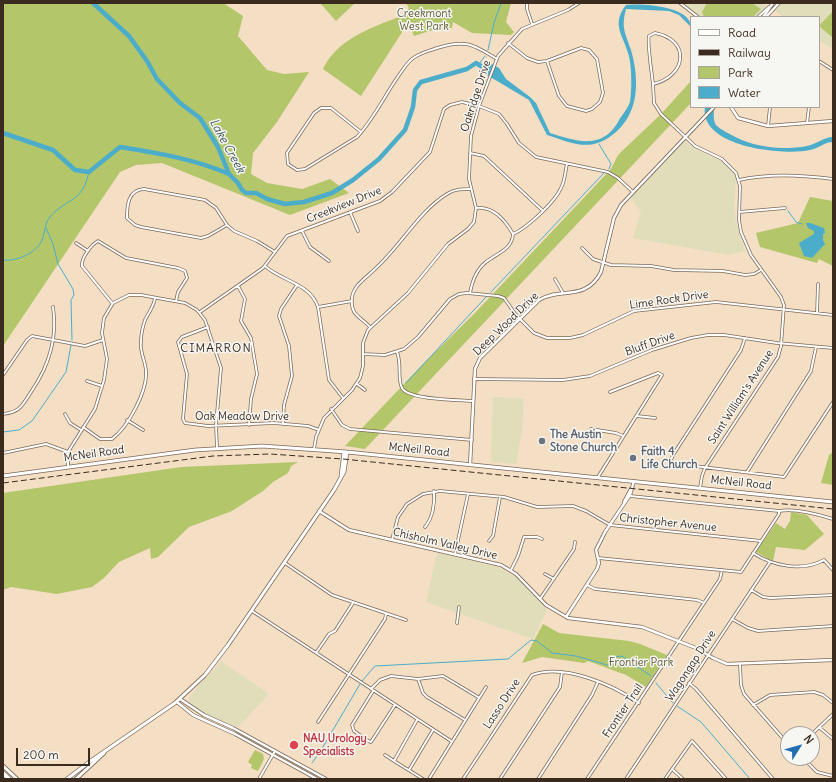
<!DOCTYPE html>
<html>
<head>
<meta charset="utf-8">
<style>
  body { margin:0 }
  #map { position:relative; width:836px; height:782px; overflow:hidden; background:#f4dec4; font-family:Delius,sans-serif }
  canvas { display:block }
  .frame { position:absolute; inset:0; border:4px solid #3b2a1e; pointer-events:none }
  .legend { position:absolute; left:690px; top:16px; width:130px; height:92px; box-sizing:border-box; background:#f6f6f2; border:1px solid #aba49d; margin:0; padding:5px 7px; list-style:none; font-size:12px; color:#3b2a1e }
  .legend li { display:flex; align-items:center; gap:8px; height:20px }
  .legend b { width:20px; border:1px solid #aba49d }
  .north { position:absolute; left:780px; top:726px; width:40px; height:40px; box-sizing:border-box; background:#f6f6f2; border:1px solid #aba49d; border-radius:50%; rotate:53deg; font-size:11px; font-weight:700; line-height:16px; text-align:center; color:#3b2a1e }
  .north::after { content:''; display:block; margin:auto; width:14px; height:18px; background:#1f6fb2; clip-path:polygon(50% 0,100% 100%,50% 72%,0 100%) }
  .scale { position:absolute; left:16px; top:748px; width:74px; height:18px; box-sizing:border-box; border:2px solid #3b2a1e; border-top:0; padding-left:5px; font-size:12px; line-height:14px; white-space:nowrap; color:#3b2a1e; -webkit-text-stroke:3px #f6f6f2; paint-order:stroke }
</style>
</head>
<body>
<div id="map">
<canvas width="836" height="782"></canvas>
<div class="frame"></div>
<ul class="legend">
<li><b style="height:5px;background:#fff"></b>Road</li>
<li><b style="height:5px;background:#3b2a1e"></b>Railway</li>
<li><b style="height:11px;background:#b3c66a"></b>Park</li>
<li><b style="height:11px;background:#4cadcb"></b>Water</li>
</ul>
<div class="north">N</div>
<div class="scale">200 m</div>
</div>
<script>
const ctx = document.querySelector('canvas').getContext('2d');
ctx.lineJoin = 'round';
function fillPath(path, color) {
  ctx.fillStyle = color;
  ctx.fill(path, 'evenodd');
}
function trace(path, color, width, dash) {
  ctx.strokeStyle = color;
  ctx.lineWidth = width;
  ctx.lineCap = dash ? 'butt' : 'round';
  ctx.setLineDash(dash || []);
  ctx.stroke(path);
}
function label(font, color, halo, rows, align = 'center') {
  ctx.font = font + ' Delius,sans-serif';
  ctx.lineWidth = 3;
  ctx.setLineDash([]);
  ctx.textBaseline = 'middle';
  ctx.strokeStyle = halo;
  ctx.fillStyle = color;
  for (const [text, x, y, turn = 0] of rows) {
    ctx.save();
    ctx.translate(x, y);
    ctx.rotate((+turn || 0) * Math.PI / 180);
    ctx.textAlign = isNaN(turn) ? turn : align;
    if (halo) ctx.strokeText(text, 0, 0);
    ctx.fillText(text, 0, 0);
    ctx.restore();
  }
}
fillPath(new Path2D(`
  M 684,3 L 760,3 L 767,7 L 757,17 L 701,17 Z
  M 782,3 L 833,3 L 833,49 L 819,40 L 819,17 L 784,17 L 775,11 Z
  M 684,141 L 708,156 L 724,162 L 736,177 L 734,208 L 736,222 L 745,251 L 729,255 L 633,238 L 641,212 L 631,198 Z
  M 493,397 L 524,399 L 522,430 L 516,464 L 491,462 Z
  M 437,553 L 498,567 L 517,578 L 547,610 L 533,639 L 426,602 Z
  M 221,661 L 269,694 L 238,727 L 206,714 L 189,703 L 189,697 Z`), '#e0ddbb');
fillPath(new Path2D(`
  M 3,3 L 223,3 L 243,16 L 238,36 L 267,70 L 284,74 L 309,72 L 277,122 L 253,153 L 251,174 L 267,183 L 302,189 L 330,179 L 349,193 L 290,215 L 162,163 L 136,165 L 120,172 L 3,346 Z
  M 320,3 L 355,3 L 336,21 Z
  M 406,3 L 511,3 L 506,22 L 514,32 L 511,35 L 472,33 L 453,22 L 452,28 L 436,29 L 414,36 L 408,23 L 361,96 L 323,69 C 335,44 359,33 383,23 C 394,19 402,17 409,8 Z
  M 707,3 L 752,3 L 761,9 L 753,17 L 704,17 L 702,12 Z
  M 833,11 L 833,38 L 819,26 Z
  M 691,81 L 691,103 L 365,449 L 345,446 L 423,364 L 474,314 L 611,169 L 618,155 L 661,114 Z
  M 810,197 L 833,201 L 833,266 L 819,259 L 817,263 L 760,247 L 756,233 L 798,223 Z
  M 833,452 L 833,485 L 821,483 L 829,455 Z
  M 298,462 L 291,466 L 288,473 L 273,482 L 263,491 L 232,511 L 189,527 L 158,557 L 151,559 L 150,548 L 119,562 L 104,578 L 92,587 L 57,594 L 11,587 L 3,590 L 3,493 L 181,467 Z
  M 791,512 L 807,515 L 824,534 L 805,550 L 776,547 L 773,561 L 756,552 L 776,523 L 785,529 L 790,521 Z
  M 543,624 L 559,633 L 629,641 L 640,644 L 667,655 L 646,687 L 626,675 L 588,661 L 584,663 L 542,657 L 522,663 Z
  M 255,750 L 263,754 L 264,759 L 258,771 L 251,768 L 252,765 L 248,762 Z`), '#b3c66a');
fillPath(new Path2D(`
  M 626,5 C 641,3 691,6 691,27 L 679,15 L 669,11 L 626,9 C 621,28 625,32 631,50 C 639,78 640,111 616,132 C 592,153 574,144 547,135 L 529,100 L 487,75 L 484,68 L 485,66 L 492,64 L 499,68 L 506,79 L 530,97 L 536,103 L 550,133 C 576,141 603,151 619,120 C 622,115 628,108 630,102 C 632,91 632,64 628,53 C 623,35 611,24 626,5 Z
  M 705,107 L 714,107 C 714,112 713,118 715,123 C 716,127 723,130 726,132 C 751,147 779,151 807,146 C 817,144 824,137 833,137 L 833,142 C 824,142 818,149 810,150 C 783,156 699,147 705,107 Z
  M 806,223 L 810,223 L 824,228 L 825,233 L 823,234 L 823,240 L 825,244 L 812,258 L 804,256 L 799,243 L 814,234 L 814,231 L 808,228 Z`), '#4cadcb');
trace(new Path2D(`
  M 488,50 L 494,23 L 501,3
  M 479,64 L 485,56
  M 599,144 L 611,164 L 609,169
  M 788,211 L 796,222 L 802,224
  M 46,228 L 53,244 L 58,264 L 73,289 L 74,295 L 71,300 L 72,340
  M 3,260 C 16,262 37,253 42,240 C 45,233 45,222 50,217 C 67,197 82,204 89,172
  M 491,292 L 604,173
  M 406,383 L 487,296
  M 3,432 L 19,430 L 32,421 L 66,372 L 71,345
  M 362,681 L 375,666 L 508,659 L 531,640 L 537,641 L 552,653 L 576,656 L 607,665 L 610,665 L 615,657 L 622,656 L 651,676
  M 656,683 L 673,703
  M 677,706 L 701,722 L 750,779
  M 312,763 L 320,752 L 360,684
  M 302,779 L 303,778`), '#4cadcb', 1);
trace(new Path2D(`
  M 93,3 L 129,36 L 147,61 L 157,79 L 180,103 L 200,118 L 218,147 L 229,174 L 238,183 L 242,190 L 246,193 L 256,193 L 267,199 L 285,204 L 304,202 L 332,193 L 353,180 L 379,159 L 405,130 L 413,107 L 415,90 L 421,82 L 467,69 L 476,63 L 489,71
  M 3,133 L 53,150 L 75,170 L 89,172 L 120,147 C 157,153 195,159 229,174`), '#4cadcb', 4.5);
const minor = new Path2D(`
  M 527,3 L 527,9 L 532,24
  M 680,3 L 698,17
  M 758,17 L 769,7
  M 655,33 C 691,40 687,76 653,84 C 652,76 647,40 649,36 Z
  M 508,43 L 527,58 L 538,62 L 547,61 L 581,48 L 589,50 L 597,59 L 603,93 L 600,102 L 592,109 L 586,111 L 567,106 L 559,96 L 547,61
  M 819,61 L 833,70
  M 653,84 L 654,103 L 661,114 L 695,146 L 722,159 L 736,173 L 740,186 L 739,220 L 741,232 L 751,255 L 781,297 L 784,305 L 781,346 L 778,357 L 705,468 L 702,476 L 700,488
  M 807,123 L 809,107
  M 768,126 L 770,107
  M 361,132 L 331,108 L 321,108 L 314,113 L 287,153 L 288,164 L 297,170 L 305,169 L 357,137 C 373,120 384,97 397,78 C 402,71 406,64 412,59 C 419,53 429,51 437,48 C 465,39 473,44 497,59
  M 470,153 L 484,156 L 542,210
  M 739,180 C 769,173 803,175 833,179
  M 476,208 C 493,206 505,220 513,234
  M 350,212 L 358,231
  M 739,212 L 785,208
  M 227,225 L 208,236 L 201,238 L 141,227 L 135,225 L 127,218 C 127,205 128,190 144,189 L 205,200 L 216,208 L 227,225 L 234,231 L 257,241 L 275,252
  M 302,231 L 310,247 L 329,261
  M 513,234 C 527,228 555,202 561,188 C 565,181 565,172 567,164
  M 76,243 L 88,251
  M 582,248 L 593,259 L 611,265 L 651,266 L 674,270 L 723,271 L 745,275 L 754,274 L 761,270
  M 265,266 C 281,281 310,283 318,307 L 329,380 L 343,398
  M 555,279 L 563,293
  M 238,286 L 245,299 L 241,321 L 251,338 L 257,374 L 251,399 L 249,425
  M 470,293 C 472,282 477,269 486,262 C 497,253 512,250 513,234
  M 112,303 L 82,266 C 81,258 91,245 98,241 L 126,258 L 178,268 L 185,271 L 187,278 L 178,292 L 176,301
  M 318,307 L 352,301
  M 200,312 L 263,268 L 287,236 L 380,201 L 392,192 L 430,152 L 444,109 L 450,105 L 462,102 L 479,106 L 499,114 L 507,124 L 519,143 L 536,157 L 608,172 L 618,178 L 633,192
  M 817,313 L 818,284
  M 208,327 L 182,337 L 178,342 L 187,374 L 183,419 L 185,423 L 208,426 L 274,423 L 308,426 L 319,430
  M 370,327 C 360,316 350,316 352,297 C 354,285 367,277 375,269 C 400,247 419,211 447,194 C 454,189 462,189 470,189
  M 745,338 L 741,350 L 673,455 L 670,463 L 784,477 L 833,402
  M 397,352 C 402,364 397,378 402,388 C 408,400 460,400 473,401
  M 363,354 L 385,355 L 404,349 L 418,337 L 450,299 L 459,294 L 467,293 L 498,296 L 504,298 L 516,315 L 534,333 L 547,338 L 570,338 L 583,335 L 634,311 L 716,302 L 833,315
  M 3,375 L 27,340 L 32,336 L 85,346 L 103,340
  M 474,379 L 563,380 L 590,376 L 652,350 L 691,338 L 708,335 L 724,335 L 777,343 L 833,348
  M 87,381 L 102,386
  M 357,384 L 365,390
  M 331,409 L 342,425 L 350,429 L 472,440
  M 3,414 C 20,412 22,406 31,392 C 49,366 58,339 53,307
  M 65,414 L 70,423 L 81,430
  M 637,416 L 655,418
  M 127,420 L 143,430
  M 283,424 L 284,405 L 292,376 L 289,346 L 279,316 L 281,309 L 297,285
  M 83,427 L 100,439 L 112,439 C 128,427 147,392 146,372 C 146,361 139,352 141,341 C 141,335 143,326 145,320 C 149,312 154,306 155,298
  M 591,429 L 616,433 L 623,436
  M 314,449 L 316,437 L 324,418 L 352,390 L 360,378 L 363,366 L 363,343 L 368,330 L 408,293 L 448,244 L 468,229 L 474,222 L 476,208 L 469,179 L 471,136 L 479,106 L 498,56 L 522,29 L 568,10 L 579,3
  M 3,453 L 46,444 L 68,452
  M 68,467 L 68,452 L 95,409 L 104,380 L 107,359 L 102,333 L 104,318 L 113,303 L 129,295 L 141,295 L 185,303 L 197,310 L 205,320 L 221,368 L 216,425 L 217,448
  M 747,472 L 811,371 L 816,347
  M 598,477 L 662,375 L 658,373 L 610,392
  M 630,496 L 779,511 C 795,508 817,514 833,519
  M 425,527 C 433,518 435,502 434,491
  M 392,540 L 398,517 L 407,504 L 423,494 L 440,491 L 504,497 L 537,507 L 573,506 L 586,511 L 610,525 L 761,541
  M 489,541 L 493,536 L 500,497
  M 753,553 C 773,566 802,572 824,560 L 833,570
  M 455,554 L 468,494
  M 598,558 L 741,572 L 779,514 L 779,511
  M 285,563 L 332,595 L 406,620
  M 511,570 L 518,556 L 524,537 L 537,537 L 542,539
  M 545,574 L 554,579
  M 587,585 L 595,589 L 697,600 L 704,603
  M 751,590 L 763,597 L 771,598 L 833,595
  M 540,599 L 574,549 L 575,542
  M 252,611 L 451,741
  M 732,619 L 748,628 L 758,631 L 833,626
  M 457,623 L 459,607
  M 316,653 L 329,634 L 335,631 L 353,603
  M 740,664 L 741,685 L 744,694 L 788,744
  M 418,679 L 423,693 L 427,697 L 465,720
  M 689,683 L 696,689 L 773,779
  M 371,689 L 380,680 L 391,676 L 418,679 L 443,676 L 478,697
  M 373,691 L 352,725 L 354,731 L 368,741 L 371,742 L 395,705
  M 753,705 L 770,695 L 814,692 L 823,695 L 833,703
  M 318,722 L 385,619 L 386,614
  M 819,727 L 833,739
  M 812,734 L 833,714
  M 385,755 L 394,761 L 417,720
  M 803,758 L 817,772 L 833,776
  M 394,761 L 423,779
  M 672,769 L 683,779
  M 409,770 L 433,730
  M 259,779 L 275,751
  M 429,779 L 486,687
  M 463,779 L 532,675 C 564,663 613,685 639,703
  M 500,779 L 560,687 L 562,672
  M 538,779 L 592,695 L 598,682
  M 587,779 L 720,579 L 722,570
  M 626,779 L 770,562
  M 665,779 L 692,741 L 726,779`);
const tertiary = new Path2D(`
  M 763,17 L 773,3
  M 766,17 L 779,3
  M 731,107 L 738,118 L 768,126 L 833,121
  M 470,465 L 475,369 L 480,358 L 539,300 C 559,287 586,302 601,272 L 614,218 L 621,205 L 714,107
  M 624,502 L 631,489
  M 319,511 L 349,530 L 501,565 L 516,574 L 546,605 L 568,618 L 642,627 L 696,648 L 713,658 L 727,664 L 833,660
  M 566,617 L 597,569 L 599,563 L 596,550 L 605,532 L 630,495 L 634,481
  M 180,699 L 204,715 L 233,728 L 326,779
  M 177,702 L 193,715 L 235,734 L 317,779`);
const secondary = new Path2D(`
  M 3,476 L 195,450 L 262,446 L 347,452 L 833,502
  M 341,476 L 344,452
  M 3,766 L 17,779
  M 67,779 L 92,760 L 175,703 L 205,675 L 228,645 L 334,490 L 344,472 L 347,452
  M 76,779 L 104,753`);
const motorway = new Path2D(`
  M 3,773 L 9,779`);
trace(minor, '#7c6958', 3.5);
trace(tertiary, '#7c6958', 4);
trace(secondary, '#7c6958', 4.5);
trace(motorway, '#7c6958', 5.5);
trace(minor, '#fff', 2);
trace(tertiary, '#fff', 2.5);
trace(secondary, '#fff', 3);
trace(motorway, '#fff', 4);
trace(new Path2D(`
  M 3,483 L 213,456 L 270,454 L 343,459 L 833,509`), '#3b2a1e', 1, [6, 3]);
for (const [x, y, r, color] of [
  [542,441,4,"#6b7280"],
  [633,458,4,"#6b7280"],
  [294,745,5,"#e0444e"]
]) {
  const dot = new Path2D();
  dot.arc(x, y, r, 0, 2 * Math.PI);
  ctx.fillStyle = color;
  ctx.fill(dot);
  trace(dot, '#f6f6f2', 1.5);
}
label('11px', '#5f5935', '#f6f6f2', [
  ["Creekmont",424,14],
  ["West Park",424,27],
  ["Frontier Park",641,663]
]);
label('11px', '#3b2a1e', '#f6f6f2', [
  ["Oakridge Drive",476,96,-72],
  ["Creekview Drive",344,205,-22],
  ["Lime Rock Drive",669,300,-8],
  ["Deep Wood Drive",506,324,-44],
  ["Bluff Drive",650,344,-20],
  ["Saint William's Avenue",741,397,-57],
  ["Oak Meadow Drive",242,417],
  ["McNeil Road",419,450,6],
  ["McNeil Road",94,454,-8],
  ["McNeil Road",741,483,6],
  ["Christopher Avenue",668,523,6],
  ["Chisholm Valley Drive",445,544,13],
  ["Wagongap Drive",691,666,-57],
  ["Lasso Drive",502,704,-57],
  ["Frontier Trail",623,711,-56]
]);
label('bold 11px', '#5b616d', '#f6f6f2', [
  ["The Austin",550,435],
  ["Stone Church",550,448],
  ["Faith 4",641,452],
  ["Life Church",641,465]
], 'left');
label('bold 11px', '#be3a42', '#f6f6f2', [
  ["NAU Urology",303,739],
  ["Specialists",303,752]
], 'left');
label('italic 12px', '#41585b', '#f6f6f2', [
  ["Lake Creek",227,146,61]
]);
ctx.letterSpacing = '1px';
label('12px', '#3b2a1e', '#f6f6f2', [
  ["CIMARRON",216,349]
]);
ctx.letterSpacing = '0px';
</script>
</body>
</html>
